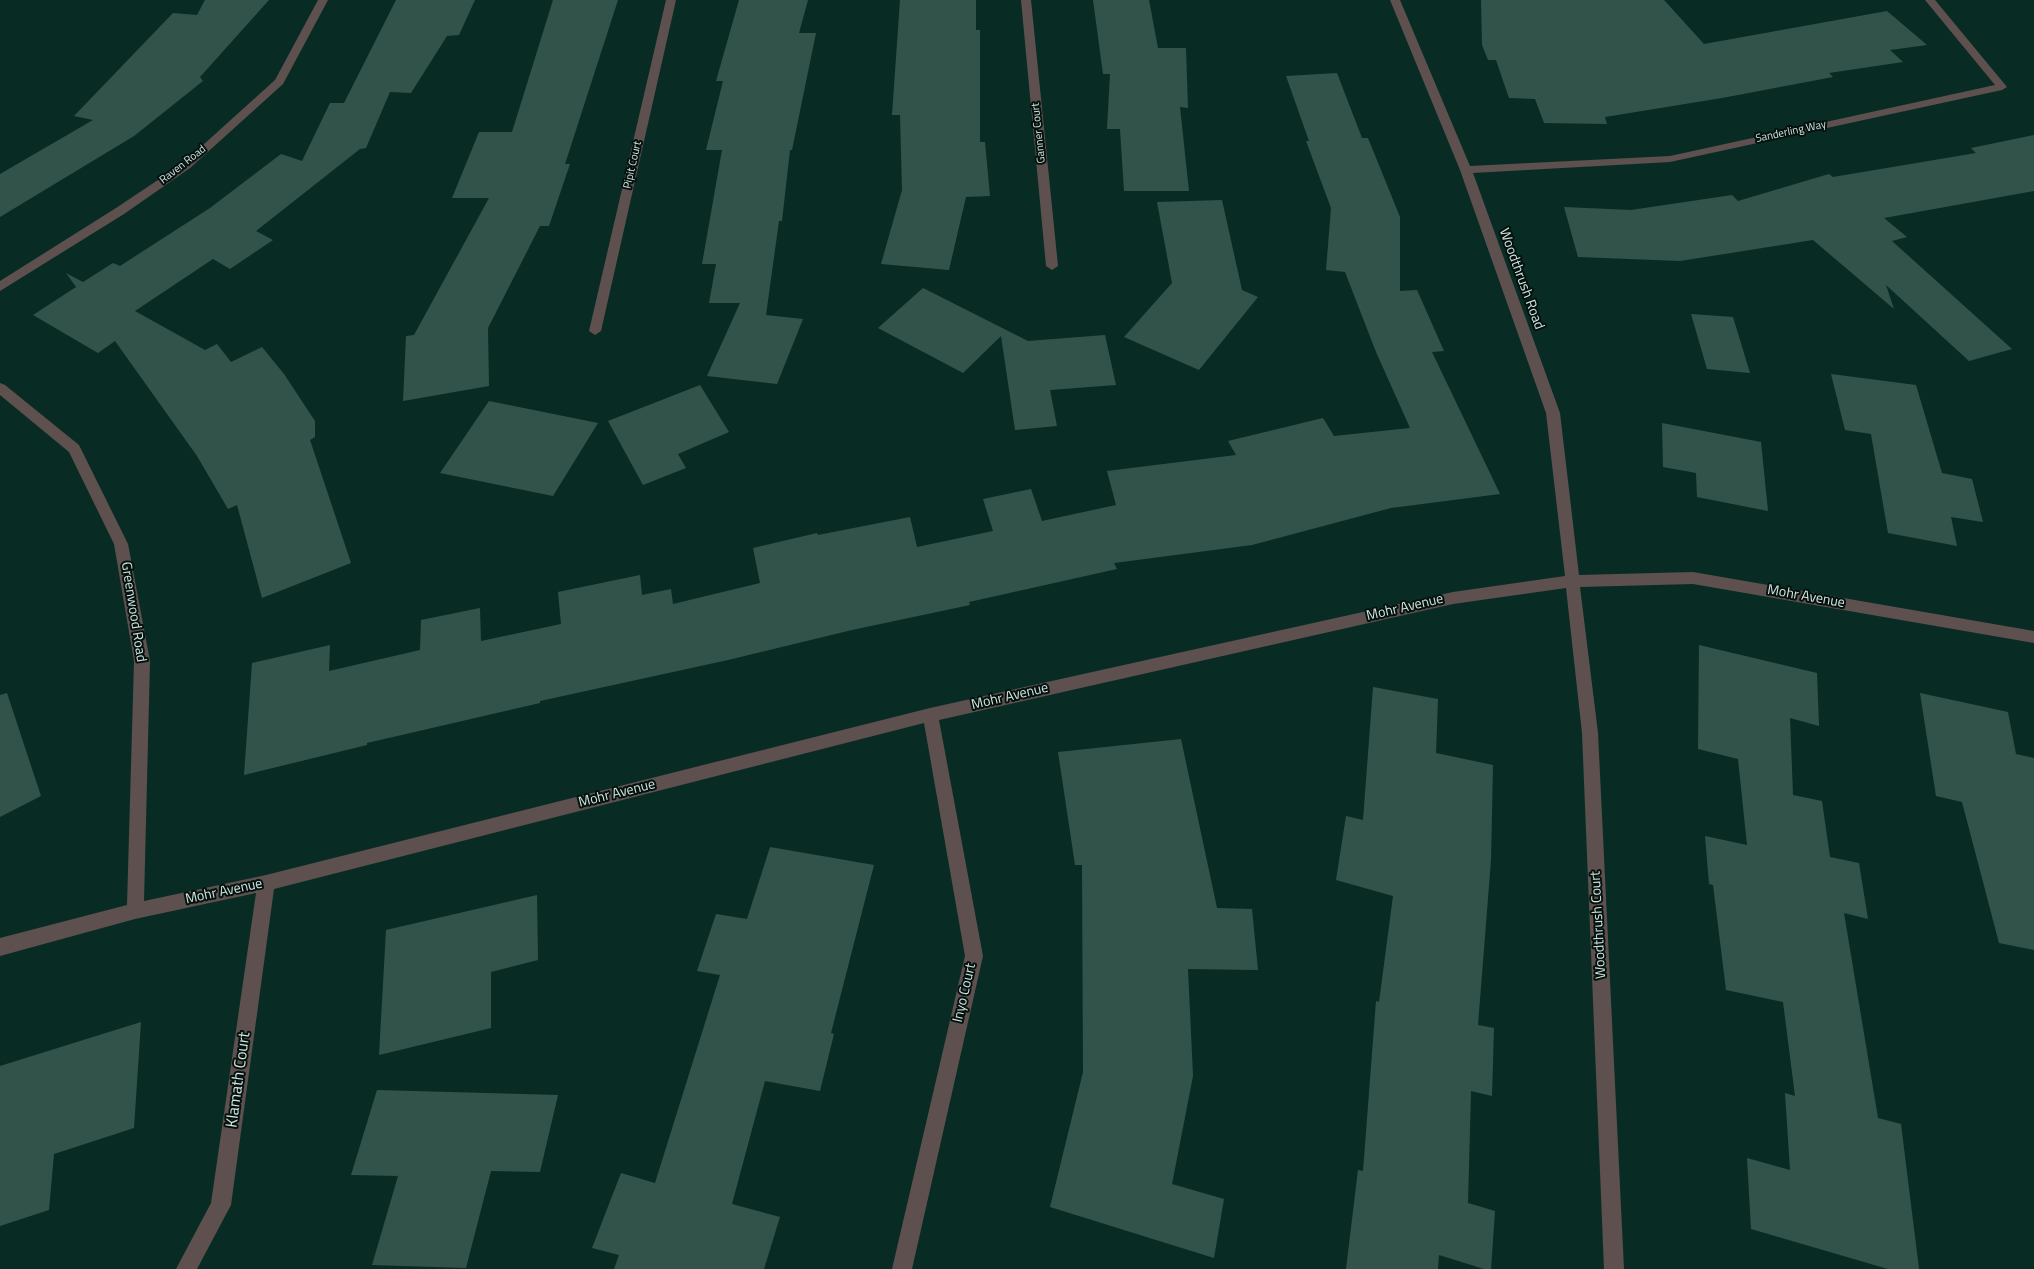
<!DOCTYPE html>
<html>
<head>
<meta charset="utf-8">
<style>
  body { margin:0 }
  canvas { display:block; background:#082c24 }
</style>
</head>
<body>
<canvas width="2034" height="1269"></canvas>
<script>
const ctx = document.querySelector('canvas').getContext('2d');
ctx.lineJoin = 'round';
function fillPath(path, color) {
  ctx.fillStyle = color;
  ctx.fill(path, 'evenodd');
}
function label(font, color, halo, rows, align = 'center') {
  ctx.font = font + ' "Titillium Web",sans-serif';
  ctx.lineWidth = 4;
  ctx.setLineDash([]);
  ctx.textBaseline = 'middle';
  ctx.strokeStyle = halo;
  ctx.fillStyle = color;
  for (const [text, x, y, turn = 0] of rows) {
    ctx.save();
    ctx.translate(x, y);
    ctx.rotate((+turn || 0) * Math.PI / 180);
    ctx.textAlign = isNaN(turn) ? turn : align;
    if (halo) ctx.strokeText(text, 0, 0);
    ctx.fillText(text, 0, 0);
    ctx.restore();
  }
}
fillPath(new Path2D(`
  M 205,0 L 269,0 L 200,77 L 203,81 L 134,136 L 0,217 L 0,174 L 93,120 L 74,116 L 173,13 L 197,15 Z
  M 396,0 L 475,0 L 459,35 L 447,36 L 411,93 L 390,92 L 366,148 L 360,149 L 256,231 L 273,240 L 230,269 L 213,259 L 135,311 L 205,350 L 217,344 L 231,362 L 262,347 L 284,374 L 315,421 L 315,437 L 310,440 L 351,563 L 262,598 L 237,505 L 228,509 L 197,456 L 115,341 L 98,353 L 33,315 L 76,287 L 66,273 L 83,282 L 113,263 L 120,266 L 210,208 L 281,154 L 302,161 L 330,103 L 344,103 Z
  M 553,0 L 618,0 L 565,164 L 570,164 L 549,226 L 540,226 L 488,328 L 489,386 L 403,401 L 406,336 L 414,335 L 489,198 L 452,198 L 479,132 L 512,132 Z
  M 739,0 L 808,0 L 799,33 L 816,33 L 792,150 L 790,150 L 782,221 L 779,221 L 766,315 L 803,319 L 777,384 L 707,376 L 740,303 L 709,303 L 716,264 L 702,264 L 722,150 L 706,150 L 723,81 L 716,81 Z
  M 900,0 L 976,0 L 976,30 L 980,30 L 980,142 L 985,142 L 990,196 L 966,197 L 949,270 L 881,264 L 902,190 L 900,115 L 892,115 Z
  M 1093,0 L 1149,0 L 1158,48 L 1186,48 L 1188,108 L 1180,107 L 1189,191 L 1124,191 L 1120,129 L 1107,129 L 1110,74 L 1103,74 Z
  M 1481,0 L 1664,0 L 1704,44 L 1887,11 L 1927,45 L 1890,50 L 1903,62 L 1829,73 L 1833,77 L 1722,98 L 1605,117 L 1607,124 L 1544,123 L 1535,99 L 1509,98 L 1496,60 L 1488,60 L 1482,45 Z
  M 1337,73 L 1362,138 L 1368,138 L 1400,217 L 1400,291 L 1417,290 L 1444,351 L 1432,352 L 1500,494 L 1391,508 L 1252,545 L 1114,563 L 1117,569 L 969,602 L 970,605 L 852,630 L 728,660 L 540,701 L 540,703 L 367,743 L 367,745 L 244,775 L 252,663 L 330,645 L 329,671 L 420,650 L 421,620 L 480,608 L 481,641 L 561,624 L 558,592 L 640,575 L 642,595 L 671,589 L 673,604 L 760,583 L 753,548 L 817,533 L 818,535 L 910,517 L 917,547 L 993,531 L 983,499 L 1031,489 L 1042,521 L 1116,505 L 1107,471 L 1236,455 L 1228,441 L 1323,418 L 1334,436 L 1410,428 L 1376,352 L 1345,272 L 1326,270 L 1331,208 L 1306,141 L 1309,141 L 1286,76 Z
  M 2034,135 L 2034,191 L 1884,218 L 1907,237 L 1892,241 L 2012,349 L 1969,361 L 1886,285 L 1894,309 L 1813,240 L 1680,261 L 1578,257 L 1564,207 L 1631,210 L 1732,195 L 1738,201 L 1829,174 L 1833,177 L 1976,153 L 1971,148 Z
  M 1222,200 L 1242,290 L 1258,297 L 1199,370 L 1124,337 L 1172,283 L 1157,202 Z
  M 923,288 L 1028,341 L 1105,335 L 1116,385 L 1050,390 L 1057,426 L 1015,430 L 1001,336 L 963,373 L 878,328 Z
  M 1691,314 L 1733,317 L 1750,373 L 1707,369 Z
  M 1831,374 L 1916,385 L 1942,473 L 1972,479 L 1983,522 L 1951,517 L 1957,546 L 1888,533 L 1871,434 L 1845,430 Z
  M 700,385 L 729,432 L 678,454 L 686,468 L 643,485 L 608,421 Z
  M 489,401 L 598,423 L 553,496 L 440,473 Z
  M 1662,423 L 1761,442 L 1768,511 L 1697,497 L 1696,473 L 1663,467 Z
  M 1699,645 L 1817,673 L 1819,726 L 1790,718 L 1793,795 L 1822,801 L 1830,857 L 1859,863 L 1868,919 L 1844,913 L 1878,1118 L 1901,1124 L 1919,1269 L 1888,1269 L 1751,1229 L 1747,1158 L 1790,1170 L 1785,1093 L 1795,1096 L 1783,1002 L 1726,990 L 1713,885 L 1709,884 L 1705,836 L 1747,845 L 1738,759 L 1698,749 Z
  M 1373,687 L 1438,699 L 1436,753 L 1493,765 L 1491,860 L 1478,1025 L 1494,1028 L 1492,1096 L 1471,1091 L 1468,1203 L 1495,1211 L 1491,1269 L 1484,1269 L 1439,1255 L 1438,1269 L 1346,1269 L 1358,1170 L 1363,1171 L 1376,1001 L 1379,1002 L 1393,896 L 1336,880 L 1346,816 L 1363,820 Z
  M 7,693 L 41,796 L 0,817 L 0,695 Z
  M 1920,693 L 2008,712 L 2016,754 L 2034,758 L 2034,950 L 1999,943 L 1962,802 L 1936,796 Z
  M 1181,739 L 1217,908 L 1252,909 L 1258,970 L 1188,969 L 1193,1076 L 1172,1184 L 1224,1199 L 1214,1258 L 1050,1207 L 1083,1072 L 1082,865 L 1075,865 L 1058,752 Z
  M 770,847 L 874,865 L 831,1033 L 834,1034 L 820,1091 L 765,1081 L 732,1204 L 780,1217 L 764,1269 L 614,1269 L 619,1255 L 592,1248 L 621,1173 L 655,1183 L 720,975 L 697,971 L 716,914 L 747,919 Z
  M 537,895 L 538,960 L 491,972 L 491,1028 L 379,1055 L 386,930 Z
  M 141,1022 L 134,1128 L 54,1154 L 49,1210 L 0,1226 L 0,1066 Z
  M 377,1090 L 558,1095 L 540,1172 L 491,1171 L 466,1268 L 372,1265 L 398,1176 L 351,1175 Z`), '#31534a');
fillPath(new Path2D(`
  M 318,0 L 328,0 L 283,84 L 190,168 L 124,214 L 0,291 L 0,281 L 116,208 L 182,164 L 275,80 Z
  M 666,0 L 676,0 L 601,331 L 595,335 L 589,331 Z
  M 1021,0 L 1031,0 L 1058,266 L 1052,270 L 1046,266 Z
  M 1390,0 L 1400,0 L 1470,166 L 1670,156 L 1995,85 L 1925,0 L 1935,0 L 2007,87 L 2002,90 L 1670,162 L 1473,173 L 1560,413 L 1579,575 L 1693,572 L 2034,631 L 2034,643 L 1693,584 L 1580,587 L 1598,733 L 1624,1269 L 1604,1269 L 1582,733 L 1566,588 L 1453,604 L 939,720 L 983,956 L 912,1269 L 892,1269 L 965,956 L 924,723 L 274,889 L 231,1205 L 197,1269 L 176,1269 L 211,1203 L 256,893 L 135,919 L 0,956 L 0,938 L 127,905 L 134,661 L 114,544 L 69,452 L 0,395 L 0,383 L 5,385 L 79,445 L 128,544 L 150,661 L 144,901 L 266,875 L 930,708 L 1453,592 L 1565,576 L 1546,413 L 1460,170 Z`), '#5e504e');
label('11px', '#d3e6e0', '#04110e', [
  ["Sanderling Way",1791,132,-12],
  ["Ganner Court",1039,133,-96],
  ["Raven Road",183,165,-38],
  ["Pipit Court",633,165,-77]
]);
label('14px', '#d3e6e0', '#04110e', [
  ["Woodthrush Road",1521,279,70],
  ["Mohr Avenue",1806,597,10],
  ["Mohr Avenue",1405,608,-13],
  ["Greenwood Road",133,612,81],
  ["Mohr Avenue",1010,697,-13],
  ["Mohr Avenue",617,794,-14],
  ["Mohr Avenue",224,892,-12],
  ["Woodthrush Court",1599,925,-93],
  ["Inyo Court",965,993,-77]
]);
label('16px', '#d3e6e0', '#04110e', [
  ["Klamath Court",239,1080,-82]
]);
</script>
</body>
</html>
